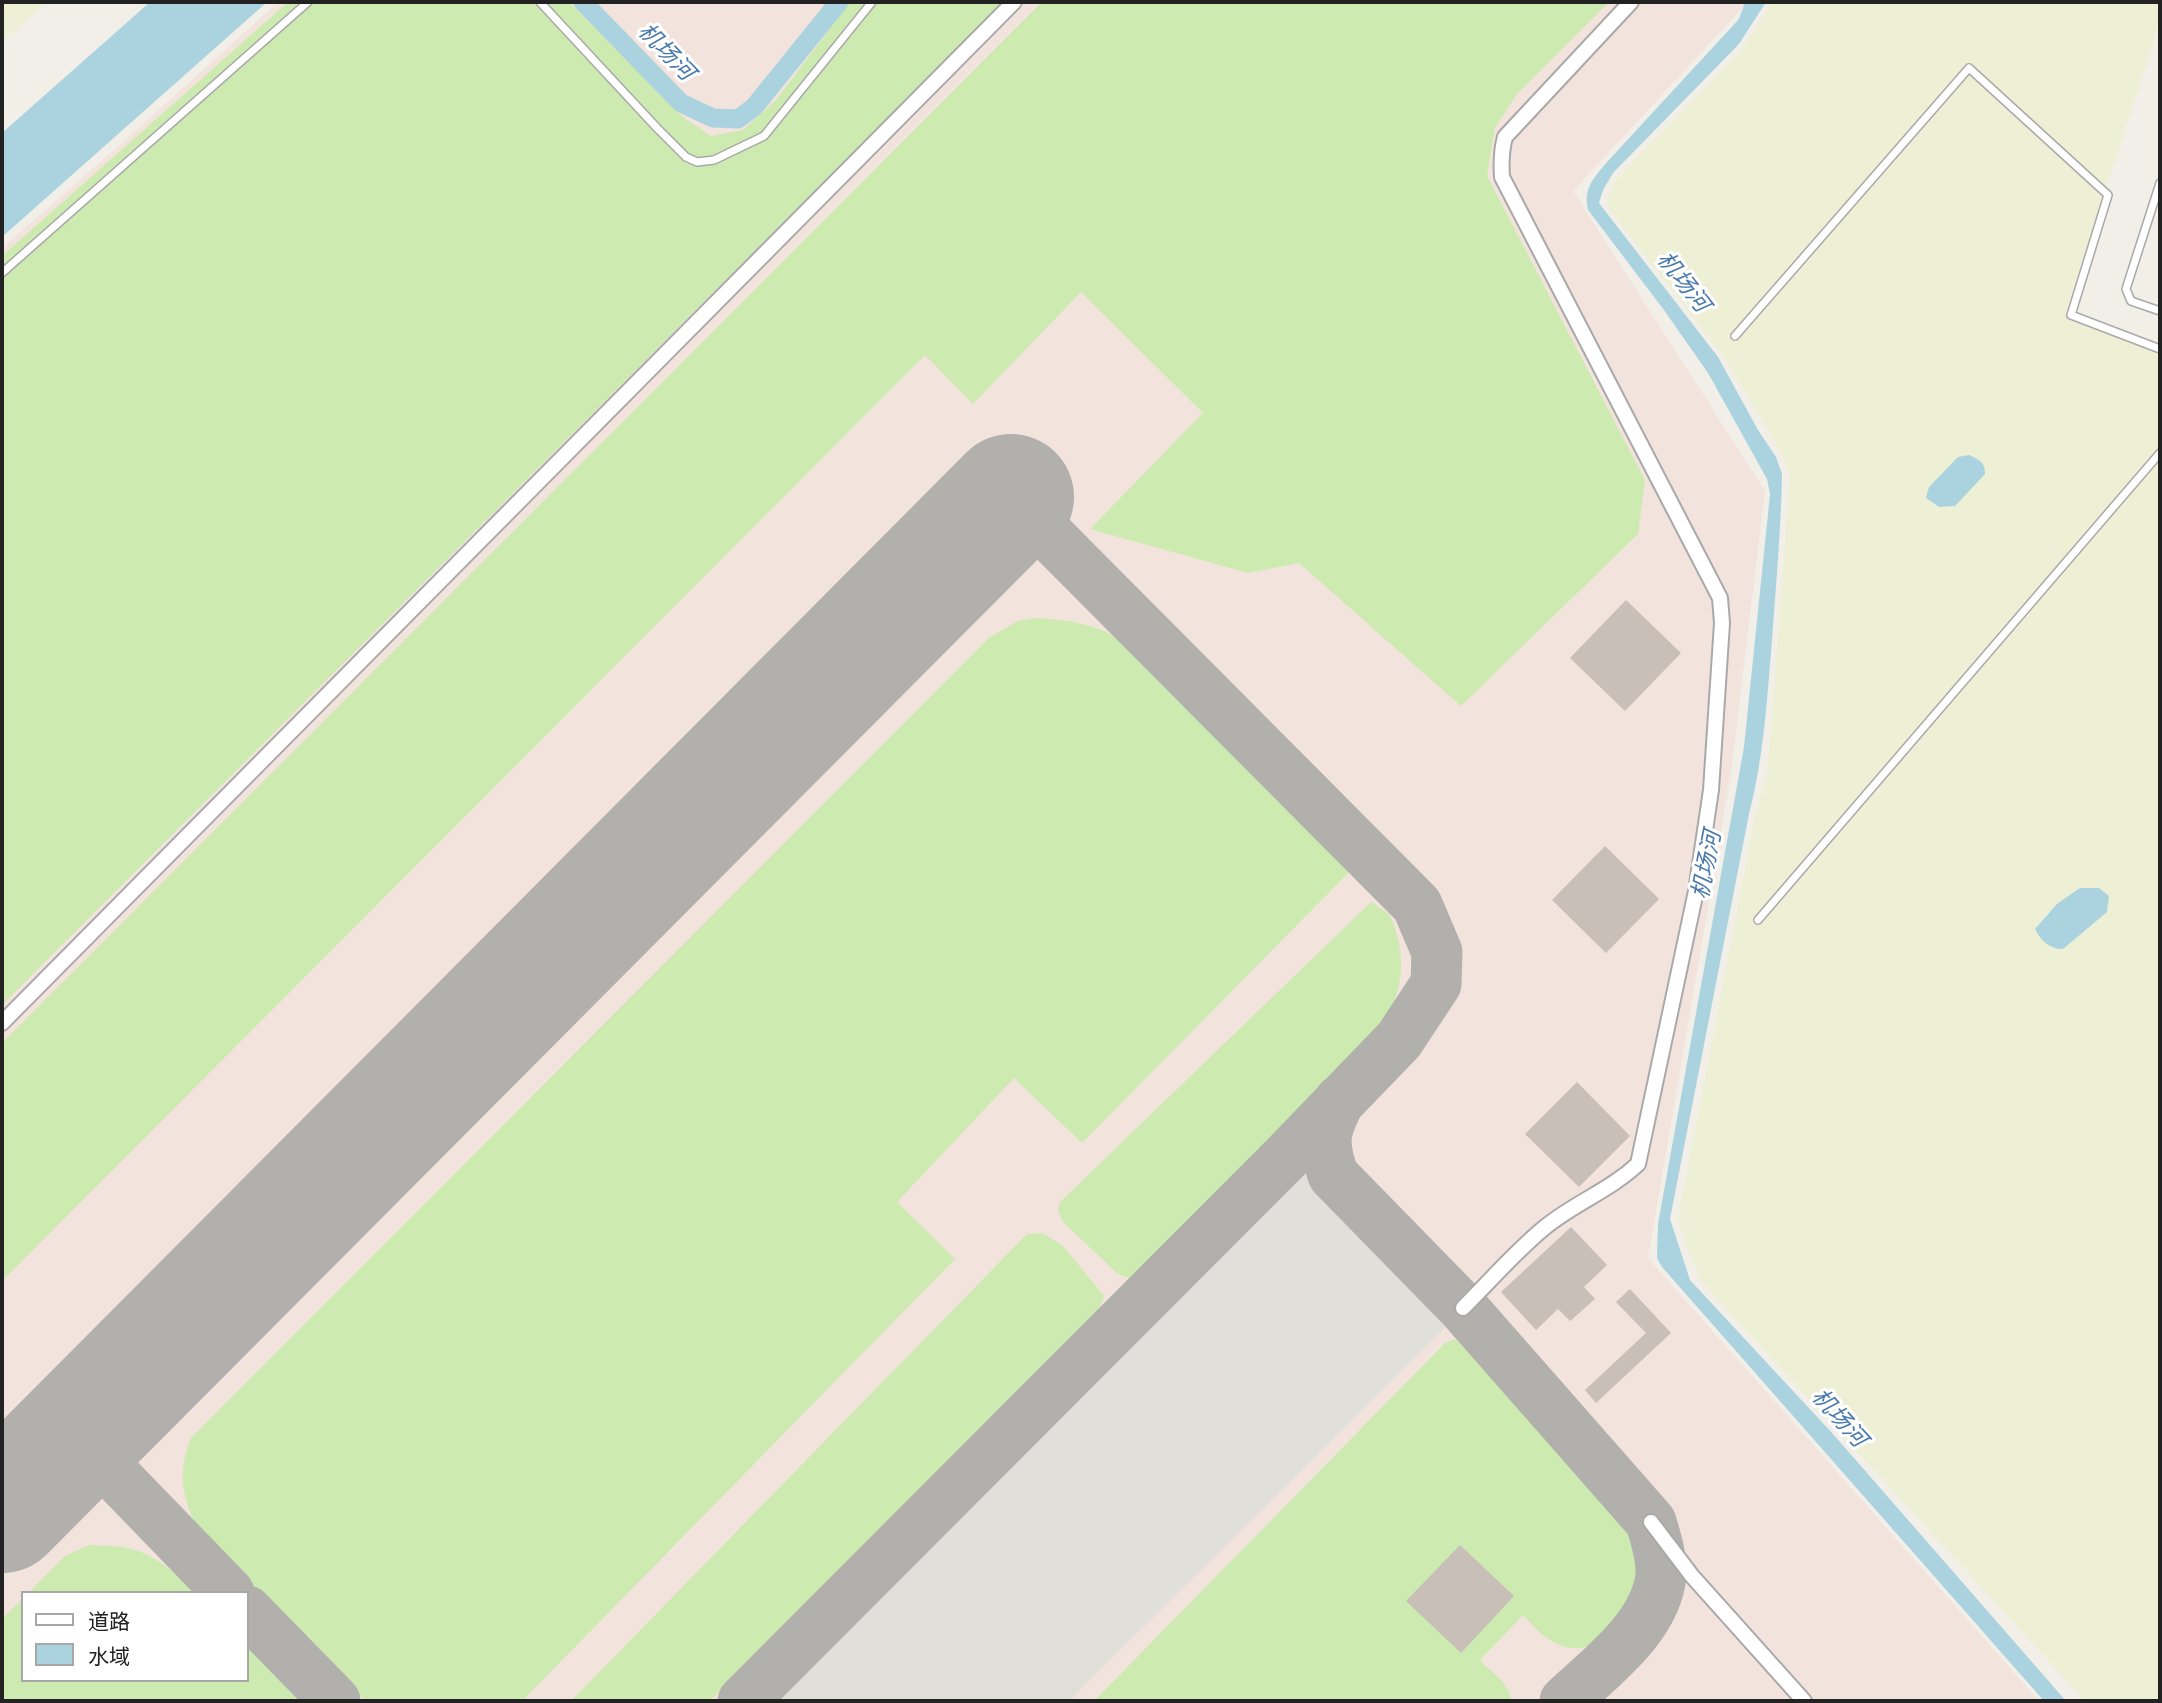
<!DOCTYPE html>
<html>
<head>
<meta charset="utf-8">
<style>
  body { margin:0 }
  #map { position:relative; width:2162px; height:1703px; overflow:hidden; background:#f2efe9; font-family:Raleway,"Noto Sans SC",sans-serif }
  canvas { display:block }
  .frame { position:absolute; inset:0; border:4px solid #222; pointer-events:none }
  .legend { position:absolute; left:21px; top:1591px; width:228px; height:91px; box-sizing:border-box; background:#fff; border:2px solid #a7a7a7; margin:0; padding:9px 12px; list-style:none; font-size:21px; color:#222 }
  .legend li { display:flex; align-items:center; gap:14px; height:35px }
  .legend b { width:35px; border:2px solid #a7a7a7 }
</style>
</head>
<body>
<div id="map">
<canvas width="2162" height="1703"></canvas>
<div class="frame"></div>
<ul class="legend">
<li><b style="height:9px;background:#fff"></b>道路</li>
<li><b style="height:19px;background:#aad3df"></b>水域</li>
</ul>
</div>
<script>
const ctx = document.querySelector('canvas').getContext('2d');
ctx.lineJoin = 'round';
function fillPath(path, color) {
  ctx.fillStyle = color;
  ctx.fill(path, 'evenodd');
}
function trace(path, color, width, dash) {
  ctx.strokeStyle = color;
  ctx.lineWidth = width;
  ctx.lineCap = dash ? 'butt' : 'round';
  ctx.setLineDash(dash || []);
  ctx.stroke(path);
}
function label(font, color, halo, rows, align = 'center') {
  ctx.font = font + ' Raleway,"Noto Sans SC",sans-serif';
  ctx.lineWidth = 6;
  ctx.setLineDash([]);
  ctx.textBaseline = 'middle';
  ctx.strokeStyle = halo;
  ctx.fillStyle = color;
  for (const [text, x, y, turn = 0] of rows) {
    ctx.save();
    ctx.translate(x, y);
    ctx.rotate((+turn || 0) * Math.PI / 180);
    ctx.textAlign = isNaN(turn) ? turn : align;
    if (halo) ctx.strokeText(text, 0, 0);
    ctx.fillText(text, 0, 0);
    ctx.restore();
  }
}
fillPath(new Path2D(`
  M 278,2 L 1748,2 L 1573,191 L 1765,491 L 1731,773 L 1648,1258 L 2039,1701 L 2,1701 L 2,248 L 121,144 ZM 23,1593 L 247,1593 L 247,1680 L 23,1680 Z`), '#f3e3dd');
fillPath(new Path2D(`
  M 1288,1155 L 1451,1322 L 1069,1701 L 743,1701 Z`), '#e1dfda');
fillPath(new Path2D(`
  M 2,2 L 47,2 L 2,42 Z
  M 1772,2 L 2160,2 L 2160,23 L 2066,310 L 2068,320 L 2160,352 L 2160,1701 L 2085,1701 L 1701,1281 L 1686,1246 L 1678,1219 L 1755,817 L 1766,778 L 1771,732 L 1790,476 L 1782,454 L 1726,360 L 1607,206 L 1608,197 L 1617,178 L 1741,51 Z`), '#eef0d5');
fillPath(new Path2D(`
  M 288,2 L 569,2 L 683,117 L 711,136 L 743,130 L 776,100 L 850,2 L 1003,2 L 2,1005 L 2,256 Z
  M 1042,2 L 1609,2 L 1517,94 L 1495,128 L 1487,176 L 1645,480 L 1638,534 L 1461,706 L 1299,563 L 1248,573 L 1090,529 L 1203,413 L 1081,292 L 973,404 L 925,355 L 2,1281 L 2,1043 Z
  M 1036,618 C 1064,620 1085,622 1111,634 L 1357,864 L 1082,1143 L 1014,1078 L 897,1202 L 955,1259 L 522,1701 L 365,1701 L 199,1532 C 183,1498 176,1476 191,1438 L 990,637 L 1018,621 Z
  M 1371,902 C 1377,906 1385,910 1389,915 C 1393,920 1395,929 1397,935 C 1405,967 1401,985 1389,1015 L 1140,1274 L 1129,1278 L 1118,1274 L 1062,1221 L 1058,1210 L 1060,1202 Z
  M 1043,1233 L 1064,1247 L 1104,1296 L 1098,1311 L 710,1701 L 571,1701 L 1027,1234 Z
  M 1456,1339 L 1471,1346 L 1623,1515 C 1631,1531 1641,1547 1641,1565 C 1640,1597 1603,1658 1566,1647 C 1547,1642 1536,1629 1523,1615 L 1480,1660 C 1491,1673 1510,1682 1511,1701 L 1094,1701 L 1445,1343 Z
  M 89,1545 C 104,1546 121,1545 135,1550 C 158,1557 179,1576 195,1593 L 28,1593 L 65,1556 Z
  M 23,1598 L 23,1680 L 247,1680 L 247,1647 L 299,1701 L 2,1701 L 2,1619 Z`), '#cdebb0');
fillPath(new Path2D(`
  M 150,2 L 267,2 L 2,237 L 2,133 Z
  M 1745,2 L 1766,2 L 1739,44 L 1613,173 L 1603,190 L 1599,203 L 1718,357 L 1758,430 L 1776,457 L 1782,474 C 1781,529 1776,585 1772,640 C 1767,699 1764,756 1749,814 L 1670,1219 L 1690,1280 L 1833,1434 L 2066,1701 L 2044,1701 L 1662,1267 L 1657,1258 L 1658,1224 L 1744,747 L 1770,494 L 1767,479 L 1708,373 L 1664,310 L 1588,210 C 1583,187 1594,178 1608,161 L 1739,19 Z
  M 1969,455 C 1980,460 1985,462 1985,474 L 1955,506 L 1939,507 L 1926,498 L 1929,487 L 1958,457 Z
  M 2080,888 L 2099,888 L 2109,896 L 2107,912 L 2063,949 C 2049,949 2041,941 2035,929 L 2057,904 Z`), '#aad3df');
trace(new Path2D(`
  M 583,2 L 681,103 L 713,118 L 738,119 L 754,107 L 839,2`), '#aad3df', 19);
trace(new Path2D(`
  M 1340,1100 C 1324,1131 1322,1141 1333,1175 L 1463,1308 L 1651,1522 C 1656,1539 1662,1557 1661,1575 C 1656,1627 1601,1667 1565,1701
  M 76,1435 L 229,1593
  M 247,1611 L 335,1701
  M 743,1701 L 1288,1155 L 1399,1040 L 1436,984 L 1437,952 L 1417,905 L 1011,497`), '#b1b0ac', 51);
trace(new Path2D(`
  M 2,1510 L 1011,497`), '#b1b0ac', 126);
fillPath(new Path2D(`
  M 1626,600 L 1681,653 L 1625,711 L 1570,658 Z
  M 1605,846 L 1659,899 L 1606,953 L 1552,900 Z
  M 1577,1082 L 1630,1136 L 1579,1187 L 1525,1134 Z
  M 1571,1227 L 1607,1265 L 1584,1287 L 1595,1299 L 1570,1321 L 1558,1309 L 1536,1330 L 1501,1292 Z
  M 1630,1289 L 1671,1333 L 1596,1403 L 1585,1390 L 1646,1333 L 1616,1302 Z
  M 1460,1545 L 1514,1596 L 1461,1653 L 1406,1601 Z`), '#c7bfb8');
const lane = new Path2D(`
  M 540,2 L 657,128 L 686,157 L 697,162 L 714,160 L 764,136 L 872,2
  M 2160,183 L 2126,289 L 2131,301 L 2160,311
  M 2,273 L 308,2
  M 1735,336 L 1969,68 L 2108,195 L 2071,315 L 2160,349
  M 1758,920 L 2160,453`);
const street = new Path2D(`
  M 2,1023 L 1014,2
  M 1463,1308 C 1490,1281 1515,1252 1544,1228 C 1574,1203 1609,1191 1638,1164 L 1696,891 L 1711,790 L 1722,623 L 1720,598 L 1502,177 C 1501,162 1501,151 1505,137 L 1631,2
  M 1651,1522 L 1692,1576 L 1804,1701`);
trace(lane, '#a9a9a9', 10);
trace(street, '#a9a9a9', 18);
trace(lane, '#fff', 7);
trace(street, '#fff', 14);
label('italic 23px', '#4a7aab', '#fff', [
  ["机场河",666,52,46],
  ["机场河",1683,282,52],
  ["机场河",1707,865,-79],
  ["机场河",1839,1418,48]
]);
</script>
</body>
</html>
